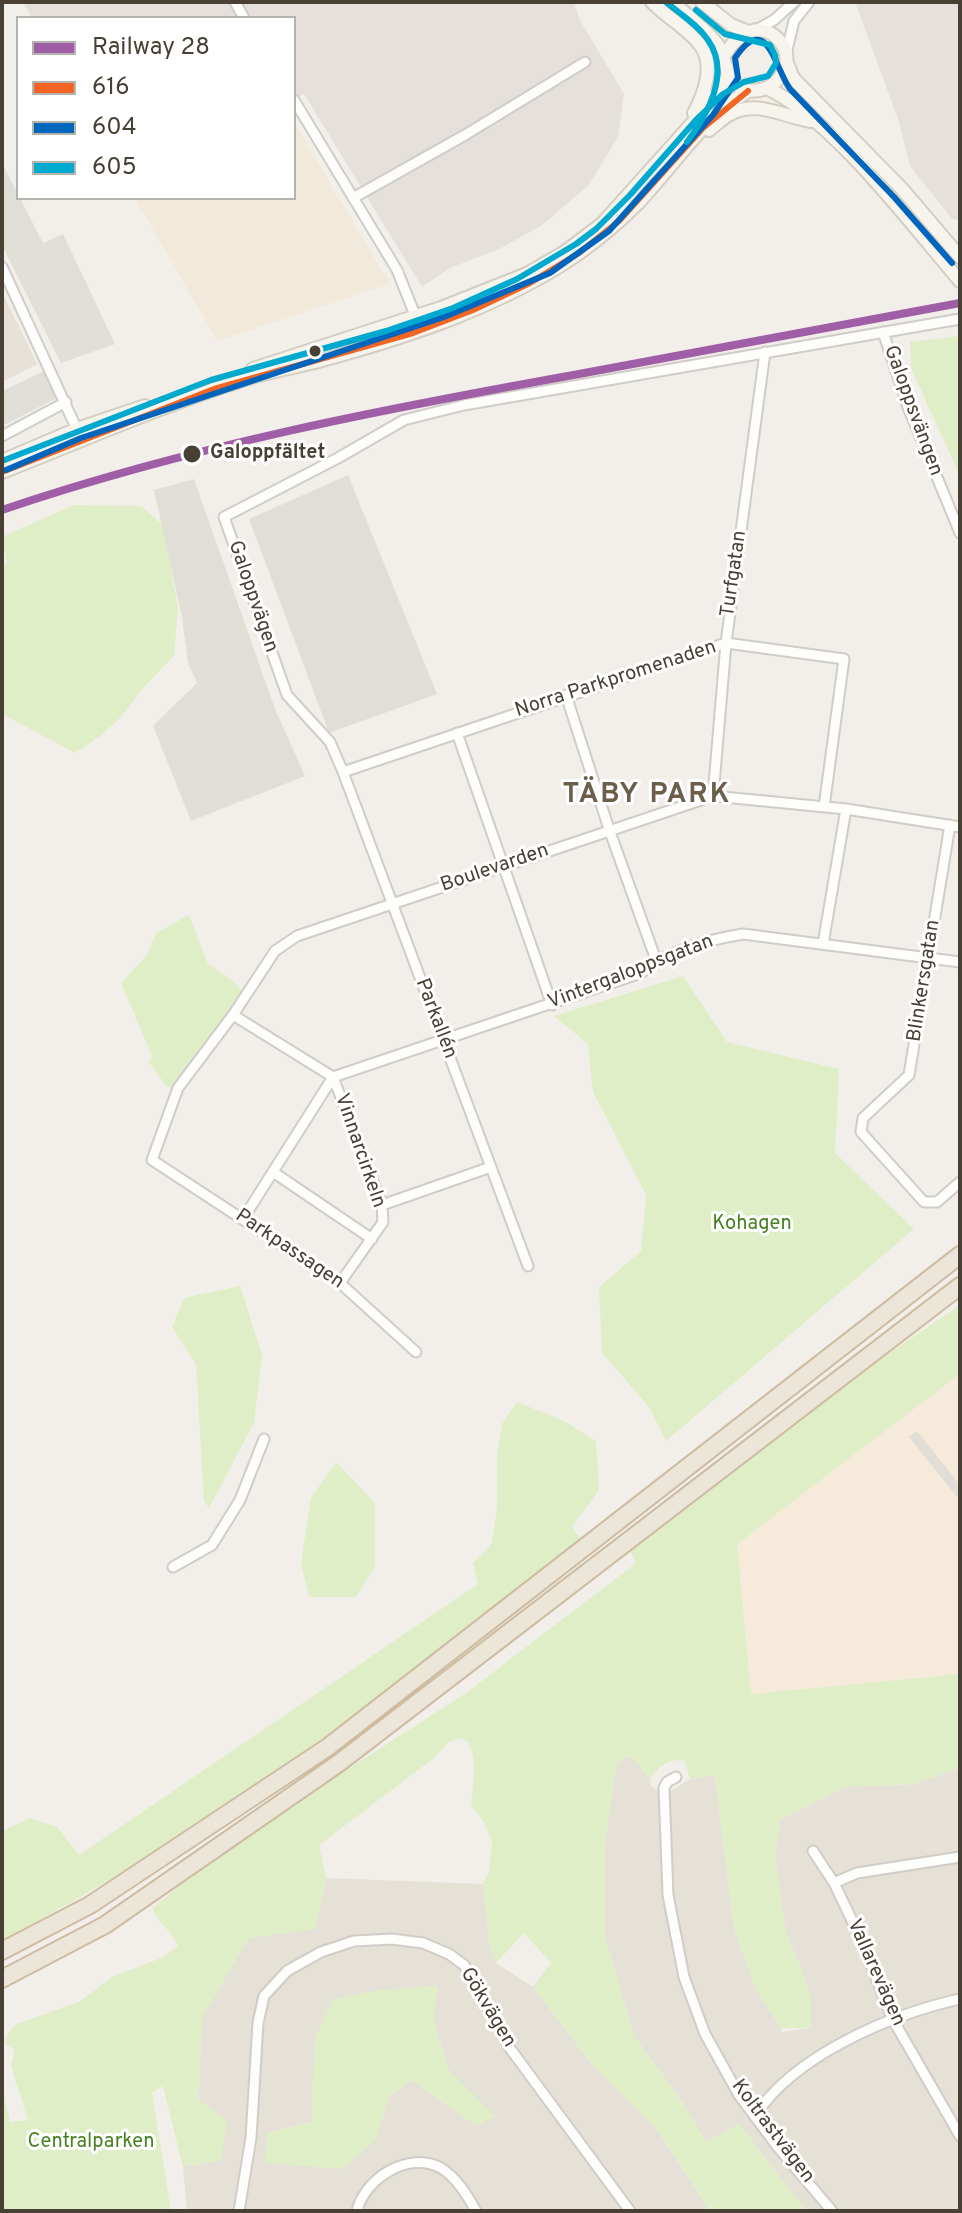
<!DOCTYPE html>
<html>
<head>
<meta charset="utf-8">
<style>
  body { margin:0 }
  #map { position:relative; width:962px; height:2213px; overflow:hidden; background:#f2efea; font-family:Overpass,sans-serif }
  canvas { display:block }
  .frame { position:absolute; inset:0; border:4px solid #484034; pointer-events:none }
  .legend { position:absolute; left:16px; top:16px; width:280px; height:184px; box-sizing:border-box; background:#fff; border:2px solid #b6b3ae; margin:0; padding:10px 14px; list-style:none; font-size:24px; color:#484034 }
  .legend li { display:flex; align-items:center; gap:16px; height:40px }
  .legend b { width:40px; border:2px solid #b6b3ae }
</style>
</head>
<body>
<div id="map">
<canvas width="962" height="2213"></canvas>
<div class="frame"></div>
<ul class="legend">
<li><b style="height:10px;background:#a05ea6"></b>Railway 28</li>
<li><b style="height:10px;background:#f26522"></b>616</li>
<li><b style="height:10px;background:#0065bd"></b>604</li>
<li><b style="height:10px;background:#00a9ce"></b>605</li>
</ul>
</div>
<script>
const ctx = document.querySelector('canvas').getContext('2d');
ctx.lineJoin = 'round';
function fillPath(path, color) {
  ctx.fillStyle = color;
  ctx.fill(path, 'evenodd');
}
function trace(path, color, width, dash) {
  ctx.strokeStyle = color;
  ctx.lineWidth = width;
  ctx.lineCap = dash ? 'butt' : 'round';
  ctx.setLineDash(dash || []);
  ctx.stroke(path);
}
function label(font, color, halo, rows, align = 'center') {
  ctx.font = font + ' Overpass,sans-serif';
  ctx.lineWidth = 6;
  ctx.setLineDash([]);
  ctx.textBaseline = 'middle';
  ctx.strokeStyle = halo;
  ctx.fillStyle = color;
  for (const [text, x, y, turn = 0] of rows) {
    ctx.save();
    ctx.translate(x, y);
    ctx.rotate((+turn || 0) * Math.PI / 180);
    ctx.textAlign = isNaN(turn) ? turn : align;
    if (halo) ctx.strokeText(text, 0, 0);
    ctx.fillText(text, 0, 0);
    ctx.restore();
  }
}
fillPath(new Path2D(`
  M 2,292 L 37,364 L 2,382 Z
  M 632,1756 L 650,1779 L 651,1786 L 665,1795 L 690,1779 L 715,1775 L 734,1929 L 756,1989 L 781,2028 L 781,2032 L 810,2028 L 811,1996 L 785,1929 L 775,1857 L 780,1819 L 844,1787 L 914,1784 L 960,1767 L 960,2211 L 806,2211 L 739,2124 L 706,2143 L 683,2103 L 634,2036 L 605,1937 L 605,1841 L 617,1762 Z
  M 326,1878 L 483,1884 L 490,1947 L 496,1963 L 533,1987 L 592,2064 L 656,2128 L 710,2211 L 187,2211 L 183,2167 L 221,2160 L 198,2099 L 202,2017 L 249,1937 L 315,1929 ZM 433,2019 L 448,2069 L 494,2116 L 476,2125 L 411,2080 L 388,2098 L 375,2141 L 267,2133 L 311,2122 Z`), '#e6e1d6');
fillPath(new Path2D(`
  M 960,1374 L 960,1674 L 751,1694 L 737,1544 Z`), '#f6eadb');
fillPath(new Path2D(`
  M 23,2 L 573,2 L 581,22 L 624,94 L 618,137 L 588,186 L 541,226 L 499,249 L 450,268 L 422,287 L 304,94 L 294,99 L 294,18 L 32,18 Z
  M 855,2 L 960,2 L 960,220 L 952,219 L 910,166 L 898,119 Z`), '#e5e0db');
fillPath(new Path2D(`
  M 294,122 L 390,284 L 217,341 L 135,198 L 294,198 Z`), '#f1eadb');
fillPath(new Path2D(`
  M 960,336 L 960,476 L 911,368 L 910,342 Z
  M 74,505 L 141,506 L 164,526 L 178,608 L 174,656 L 143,688 L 120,718 L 100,736 L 75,753 L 2,714 L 2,568 L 7,563 L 2,537 Z
  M 189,915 L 208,964 L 233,981 L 247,995 L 178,1088 L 167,1087 L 148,1061 L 153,1058 L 121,983 L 147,955 L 156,933 Z
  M 683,976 L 727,1042 L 839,1069 L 835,1153 L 914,1229 L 666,1441 L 649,1407 L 602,1353 L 599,1287 L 641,1251 L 646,1195 L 593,1092 L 588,1044 L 554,1016 Z
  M 240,1286 L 262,1355 L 254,1423 L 209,1508 L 204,1501 L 196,1364 L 172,1327 L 184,1298 Z
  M 960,1305 L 960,1374 L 737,1544 L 751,1694 L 960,1674 L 960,1767 L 914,1784 L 844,1787 L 780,1819 L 775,1857 L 785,1929 L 811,1996 L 811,2028 L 781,2028 L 756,1989 L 734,1929 L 715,1775 L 690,1779 L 685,1761 C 668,1758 660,1766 650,1779 L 632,1756 L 617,1762 L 605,1841 L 605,1937 L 634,2036 L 683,2103 L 706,2142 L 739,2124 L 806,2211 L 710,2211 L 656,2128 L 592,2064 L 533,1987 L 551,1963 L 524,1933 L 496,1963 L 490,1947 L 483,1884 L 489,1872 L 492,1842 L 484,1822 L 471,1805 C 473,1784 478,1762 468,1742 L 459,1738 L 449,1742 L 433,1759 L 319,1845 L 326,1878 L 315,1929 L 249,1938 L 202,2017 L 198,2099 L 227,2121 L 221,2160 L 183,2167 L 163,2086 L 152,2093 L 171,2211 L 2,2211 L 2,2086 L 10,2122 L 28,2120 L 11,2066 L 15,2050 L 6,2045 L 7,2035 L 16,2024 L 79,2002 L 112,1977 L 161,1958 L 178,1946 C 172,1931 158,1923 152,1908 L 239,1839 L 466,1693 L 636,1563 L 630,1550 L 878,1361 Z
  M 517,1402 L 562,1420 L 596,1441 L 599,1490 L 572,1527 L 581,1540 C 485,1614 390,1692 291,1761 C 198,1827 103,1887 2,1940 L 2,1831 L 30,1818 L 57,1827 L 79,1855 L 478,1584 L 473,1563 L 491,1545 L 497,1510 L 497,1455 L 502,1424 Z
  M 336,1462 L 375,1503 L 375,1567 L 356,1597 L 309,1597 L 301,1563 L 311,1498 Z
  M 438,1986 L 433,2019 L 448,2069 L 495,2116 L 476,2125 L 411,2080 L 388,2098 L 375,2141 L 342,2169 L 265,2163 L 267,2133 L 311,2122 L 315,2037 L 333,1999 L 380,1990 Z`), '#dfeec7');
fillPath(new Path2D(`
  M 2,163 L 43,243 L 63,234 L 115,344 L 61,363 L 2,245 Z
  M 44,371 L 57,398 L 2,426 L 2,391 Z
  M 348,475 L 437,694 L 329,733 L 249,519 Z
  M 194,479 L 275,709 L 305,776 L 191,821 L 153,726 L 197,683 L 188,663 L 182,617 L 154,490 Z
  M 917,1431 L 960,1485 L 960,1495 L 957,1497 L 909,1437 Z`), '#e1ded8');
const street = new Path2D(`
  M 235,2 L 244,18
  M 758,29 L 774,20 L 794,2
  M 786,54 L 794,21 L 809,2
  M 294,100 L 397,270 L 415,315
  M 353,198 L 465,135 L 585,62
  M 2,267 L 79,434
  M 883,332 L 908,407 L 960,533
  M 2,436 L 66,402
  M 566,695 L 609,829 L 656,960
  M 457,733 L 552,1005
  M 343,772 L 726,643 L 844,659 L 824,807
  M 713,796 L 726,643 L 765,352
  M 950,825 L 909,1075 L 863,1118 L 861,1132 L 924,1202 L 937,1202 L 960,1182
  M 823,944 L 846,809
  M 233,1015 L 333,1077 L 641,973 C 669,950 707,940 743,934 L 960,962
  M 333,1077 L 382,1205 L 383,1222 L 340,1283
  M 273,1172 L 372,1239
  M 382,1205 L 491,1167
  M 243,1219 L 333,1077
  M 528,1266 L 343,772 L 330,742 L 287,695 L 224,517 L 338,458 L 404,420 L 464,405 L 960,319
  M 416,1352 L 340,1283 L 152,1160 L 178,1088 L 233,1015 L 275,951 L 297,936 L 713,796 L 846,809 L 960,827
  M 173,1567 L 212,1545 L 240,1500 L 264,1439
  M 676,1777 L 667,1782 L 664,1788 L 668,1895 L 684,1977 L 705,2034 L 739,2095 L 777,2146 L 832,2211
  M 813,1851 L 834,1883 L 860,1937 L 892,2018 L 960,2136
  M 834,1883 L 857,1873 L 960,1857
  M 755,2116 C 794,2055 892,2014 960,1999
  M 239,2211 L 251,2138 L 258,2023 L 264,1996 L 287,1971 L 321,1952 L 354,1941 L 392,1939 L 423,1943 L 449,1954 L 464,1965 L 509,2047 L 630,2211
  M 357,2211 C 364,2179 409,2150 441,2168 C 457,2178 467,2195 476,2211`);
const secondary = new Path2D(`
  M 652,2 C 666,17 689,29 701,46 C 715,65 704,95 694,113
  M 672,2 C 687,15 706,29 717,44 C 726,56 724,73 735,83 C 760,106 800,72 782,44 C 763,17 736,34 724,56
  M 702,2 L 731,25 L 746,31
  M 787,63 L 793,78 L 902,189 L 960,257
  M 767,88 C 835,121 910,223 960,281
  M 709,130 C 716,125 722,118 730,114 C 756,99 784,117 811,121
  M 253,369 L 441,308 L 527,274 L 565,252 L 602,224 L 706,108 L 729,75
  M 2,461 L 77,429 L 145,406
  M 2,472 C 83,440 163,405 245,379 C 270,371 297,367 322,360 C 404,338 485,311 558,267 C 587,249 614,227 638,203 C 674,165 703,118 748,91`);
const highway = new Path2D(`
  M 2,1951 L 90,1905 L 328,1747 L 960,1255
  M 2,1979 L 105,1925 L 339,1763 L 960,1286`);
trace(street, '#d0ccc7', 13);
trace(secondary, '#d3cec1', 16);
trace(highway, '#cdbca2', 20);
trace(street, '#fdfdfc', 9);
trace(secondary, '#f7f4ee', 12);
trace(highway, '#ece6d9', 16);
trace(new Path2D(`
  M 2,472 L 214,389 L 413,333 L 473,310 L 530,283 L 579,253 L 619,221 L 703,128 L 748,91`), '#f26522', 6);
trace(new Path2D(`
  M 6,470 L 81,438 L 444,317 L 550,273 L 609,231 L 713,115 L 738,78 L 735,58 C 767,10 775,69 790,89 L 894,197 L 952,263`), '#0065bd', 6);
trace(new Path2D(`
  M 666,2 C 680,14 697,24 708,40 C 731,73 708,114 687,142
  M 2,461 L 211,380 L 386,331 L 453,308 L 517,279 L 576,244 L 596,229 L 630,195 L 696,120 L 723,94 L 744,82 L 768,76 L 776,63 L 775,55 L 770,45 L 725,34 L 696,10`), '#00a9ce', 6);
trace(new Path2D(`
  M 2,510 C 190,446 384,409 579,374 C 706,351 833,326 960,303`), '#a05ea6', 8);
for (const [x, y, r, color] of [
  [315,351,7,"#484034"],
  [192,454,10,"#484034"]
]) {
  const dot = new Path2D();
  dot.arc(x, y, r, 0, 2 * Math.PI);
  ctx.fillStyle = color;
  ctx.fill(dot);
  trace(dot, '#fff', 3);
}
label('20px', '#484034', '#fff', [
  ["Galoppsvängen",912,411,70],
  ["Turfgatan",735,574,-82],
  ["Galoppvägen",252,597,71],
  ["Norra Parkpromenaden",616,680,-18],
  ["Boulevarden",495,869,-19],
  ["Vintergaloppsgatan",631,973,-21],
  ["Blinkersgatan",925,981,-81],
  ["Parkallén",435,1019,69],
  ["Vinnarcirkeln",359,1151,71],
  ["Parkpassagen",289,1250,34],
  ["Vallarevägen",875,1973,66],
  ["Gökvägen",487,2008,59],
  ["Koltrastvägen",772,2132,53]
]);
label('bold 20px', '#484034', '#fff', [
  ["Galoppfältet",210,454]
], 'left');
label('20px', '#478120', '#fff', [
  ["Kohagen",752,1225],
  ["Centralparken",91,2143]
]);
ctx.letterSpacing = '2px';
label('bold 28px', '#6c5e4a', '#fff', [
  ["TÄBY PARK",647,796]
]);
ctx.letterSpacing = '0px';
</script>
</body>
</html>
